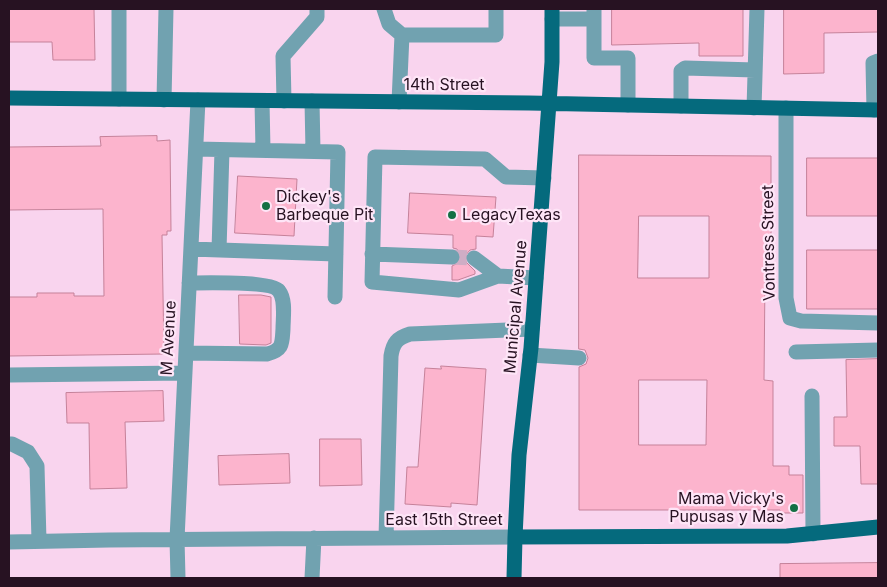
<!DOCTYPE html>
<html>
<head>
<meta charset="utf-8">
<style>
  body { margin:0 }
  #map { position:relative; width:887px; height:587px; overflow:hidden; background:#f9d4ee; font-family:Inter,sans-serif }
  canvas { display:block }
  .frame { position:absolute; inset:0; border:10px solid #271222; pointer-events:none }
</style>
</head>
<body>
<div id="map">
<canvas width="887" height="587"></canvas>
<div class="frame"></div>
</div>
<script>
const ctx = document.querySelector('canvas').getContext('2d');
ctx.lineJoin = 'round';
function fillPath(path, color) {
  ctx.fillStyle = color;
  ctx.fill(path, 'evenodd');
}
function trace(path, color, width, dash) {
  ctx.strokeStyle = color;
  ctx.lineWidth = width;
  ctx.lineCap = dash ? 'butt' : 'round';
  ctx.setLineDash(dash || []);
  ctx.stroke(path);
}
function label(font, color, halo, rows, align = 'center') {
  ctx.font = font + ' Inter,sans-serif';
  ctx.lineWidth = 4.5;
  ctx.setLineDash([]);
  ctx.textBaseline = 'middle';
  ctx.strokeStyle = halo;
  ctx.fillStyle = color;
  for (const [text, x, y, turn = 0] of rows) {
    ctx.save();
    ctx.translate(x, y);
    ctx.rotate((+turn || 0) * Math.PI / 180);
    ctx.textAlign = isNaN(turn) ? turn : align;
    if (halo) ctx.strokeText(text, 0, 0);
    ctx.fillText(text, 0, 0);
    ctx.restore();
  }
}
const building = new Path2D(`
  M 9,9 L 94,9 L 95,60 L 53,60 L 52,42 L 9,42 Z
  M 612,9 L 743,9 L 743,56 L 699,56 L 699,43 L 612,45 Z
  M 784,9 L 878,9 L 878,32 L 824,33 L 824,73 L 784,74 Z
  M 157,136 L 157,141 L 170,140 L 171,231 L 167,231 L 167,235 L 162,235 L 164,354 L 9,356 L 9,297 L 37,297 L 37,293 L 74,293 L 74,296 L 104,296 L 103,209 L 9,210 L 9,147 L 101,146 L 100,137 Z
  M 579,155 L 771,156 L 771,278 L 765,278 L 764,380 L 773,381 L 773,466 L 789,466 L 789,475 L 803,475 L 803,513 L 780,513 L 780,510 L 579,510 L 579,367 L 586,364 L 588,358 L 585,350 L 579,349 ZM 639,216 L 709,216 L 709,278 L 638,278 ZM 639,380 L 707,380 L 706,445 L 639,445 Z
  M 807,158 L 878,158 L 878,216 L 807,216 Z
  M 238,176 L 297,179 L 294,236 L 235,233 Z
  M 410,193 L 496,197 L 493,237 L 476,236 L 476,249 L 470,250 L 465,256 L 466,262 L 475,271 L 475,274 L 458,280 L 452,280 L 452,266 L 460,262 L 461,257 L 457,249 L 453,248 L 453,235 L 408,233 Z
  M 807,250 L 878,250 L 878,309 L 807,309 Z
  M 239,295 L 261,295 L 271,297 L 271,343 L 266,345 L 240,344 Z
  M 878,359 L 878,484 L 861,484 L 860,446 L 834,446 L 834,417 L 847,417 L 846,360 Z
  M 441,366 L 486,369 L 477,505 L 451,503 L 451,507 L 405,504 L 407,467 L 418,467 L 425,368 L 441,369 Z
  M 163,391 L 164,421 L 125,422 L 127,488 L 90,489 L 89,423 L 67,423 L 66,393 Z
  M 320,439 L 361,439 L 362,485 L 320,486 Z
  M 289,454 L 290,483 L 219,485 L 218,456 Z
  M 878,563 L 878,578 L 780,578 L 780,564 Z`);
fillPath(building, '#fcb4cd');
trace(building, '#c58199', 1);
trace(new Path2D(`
  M 452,257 L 474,258`), '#cfadc5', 15, [15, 8]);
trace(new Path2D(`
  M 119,9 L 119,99
  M 384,9 L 389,24 L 402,35
  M 594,9 L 594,58 L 628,58 L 628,105
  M 552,19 L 594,19
  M 164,100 L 166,9
  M 262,101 L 263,150
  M 284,101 L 283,56 L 317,17 L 317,9
  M 312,101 L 313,151
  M 399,102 L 402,35 L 496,35 L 496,9
  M 681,106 L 681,71 L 685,68 L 755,70
  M 754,108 L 757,9
  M 786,108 L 786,298 L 790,318 L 801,321 L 878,323
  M 874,110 L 873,63 L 878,61
  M 196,149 L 338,152 L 335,297
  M 191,249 L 336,254
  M 219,250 L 222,150
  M 372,254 L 452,257
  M 474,258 L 498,276
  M 536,278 L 498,276 L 459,290 L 372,282 L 375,157 L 485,159 L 506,177 L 544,178
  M 796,352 L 878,350
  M 186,353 L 267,354 C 283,350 282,344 283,329 C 283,318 286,300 279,291 C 272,281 204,283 189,283
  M 530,355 L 579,358
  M 9,375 L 185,373
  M 812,396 L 813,534
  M 9,444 L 12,444 L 28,452 L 37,466 L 39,541
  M 386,538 L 391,356 C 393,343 397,338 410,334 L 532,329
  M 9,542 L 109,540 L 515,537
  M 178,578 L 177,539 L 198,100
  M 312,578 L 314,538`), '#71a2b0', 15);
trace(new Path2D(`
  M 9,98 L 529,103 L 878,110
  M 515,537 L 787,536 L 878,527
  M 514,578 L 515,537 L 519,455 L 531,348 L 549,103 L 552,62 L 552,9`), '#056a7d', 15);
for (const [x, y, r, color] of [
  [266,206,5,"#147044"],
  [452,215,5,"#147044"],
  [794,508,5,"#147044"]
]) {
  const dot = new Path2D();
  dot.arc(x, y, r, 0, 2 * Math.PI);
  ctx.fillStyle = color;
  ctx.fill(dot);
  trace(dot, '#fee5f7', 2);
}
label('16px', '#271222', '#fee5f7', [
  ["14th Street",444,85],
  ["Vontress Street",769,243,-91],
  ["Municipal Avenue",516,307,-85],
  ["M Avenue",169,338,-87],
  ["East 15th Street",444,520]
]);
label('16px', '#271222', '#fee5f7', [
  ["Dickey's",276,197],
  ["Barbeque Pit",276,215],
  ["LegacyTexas",462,215],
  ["Mama Vicky's",784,499,"right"],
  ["Pupusas y Mas",784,517,"right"]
], 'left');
</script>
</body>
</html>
